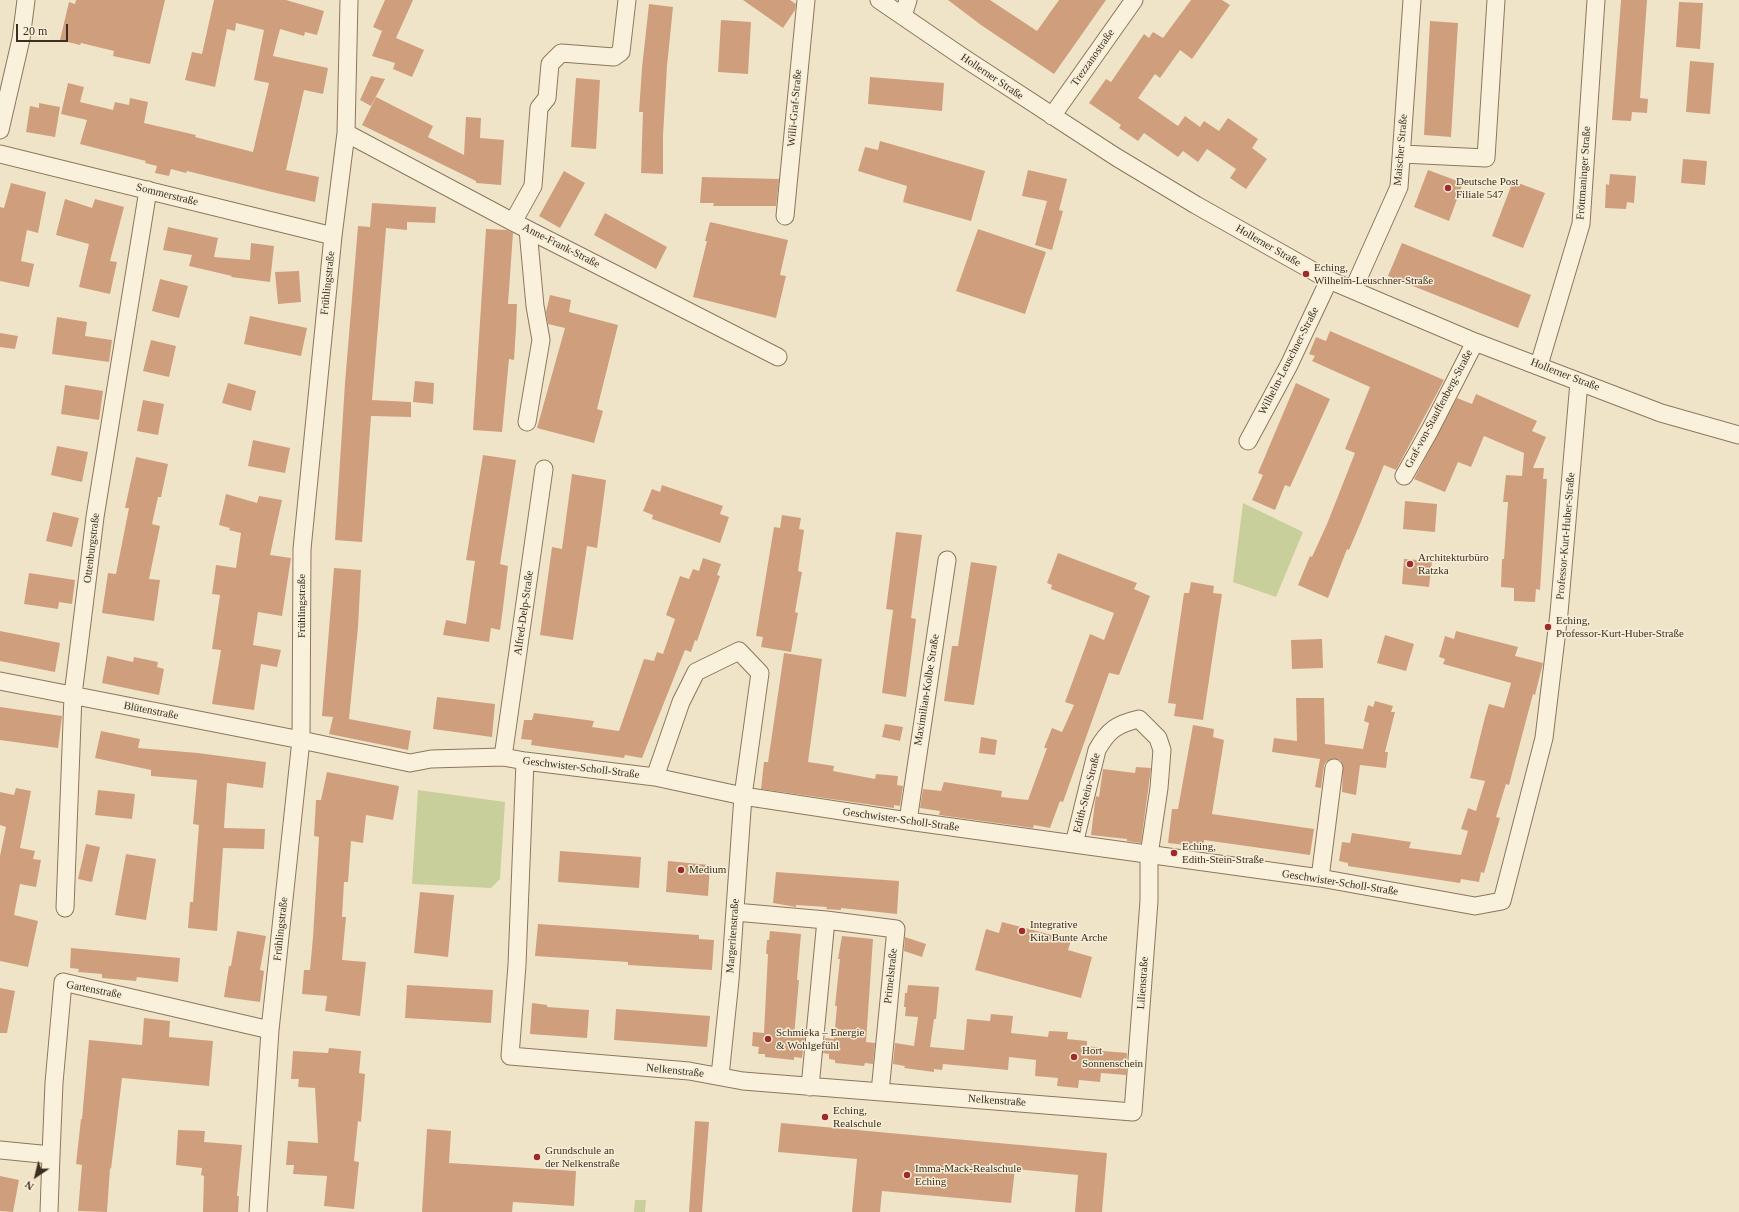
<!DOCTYPE html>
<html>
<head>
<meta charset="utf-8">
<style>
  body { margin:0 }
  #map { position:relative; width:1739px; height:1212px; overflow:hidden; background:#f0e4c8; font-family:"Times New Roman",serif }
  canvas { display:block }
  .north { position:absolute; left:16px; top:1156px; width:40px; height:40px; -webkit-text-stroke:3px #f7eed8; paint-order:stroke; rotate:215deg; font-size:11px; font-weight:700; line-height:16px; text-align:center; color:#3d2e20 }
  .north::after { content:''; display:block; margin:auto; width:14px; height:18px; background:#3d2e20; clip-path:polygon(50% 0,100% 100%,50% 72%,0 100%) }
  .scale { position:absolute; left:16px; top:24px; width:52px; height:18px; box-sizing:border-box; border:2px solid #3d2e20; border-top:0; padding-left:5px; font-size:12px; line-height:14px; white-space:nowrap; color:#3d2e20; -webkit-text-stroke:3px #f7eed8; paint-order:stroke }
</style>
</head>
<body>
<div id="map">
<canvas width="1739" height="1212"></canvas>
<div class="north">N</div>
<div class="scale">20 m</div>
</div>
<script>
const ctx = document.querySelector('canvas').getContext('2d');
ctx.lineJoin = 'round';
function fillPath(path, color) {
  ctx.fillStyle = color;
  ctx.fill(path, 'evenodd');
}
function trace(path, color, width, dash) {
  ctx.strokeStyle = color;
  ctx.lineWidth = width;
  ctx.lineCap = dash ? 'butt' : 'round';
  ctx.setLineDash(dash || []);
  ctx.stroke(path);
}
function label(font, color, halo, rows, align = 'center') {
  ctx.font = font + ' "Times New Roman",serif';
  ctx.lineWidth = 3;
  ctx.setLineDash([]);
  ctx.textBaseline = 'middle';
  ctx.strokeStyle = halo;
  ctx.fillStyle = color;
  for (const [text, x, y, turn = 0] of rows) {
    ctx.save();
    ctx.translate(x, y);
    ctx.rotate((+turn || 0) * Math.PI / 180);
    ctx.textAlign = isNaN(turn) ? turn : align;
    if (halo) ctx.strokeText(text, 0, 0);
    ctx.fillText(text, 0, 0);
    ctx.restore();
  }
}
fillPath(new Path2D(`
  M 1243,503 L 1303,532 L 1276,597 L 1233,582 Z
  M 418,790 L 505,802 L 500,879 L 491,888 L 412,884 Z
  M 635,1200 L 646,1200 L 645,1212 L 634,1212 Z`), '#c9cf9b');
fillPath(new Path2D(`
  M 76,0 L 165,0 L 150,64 L 113,56 L 114,51 L 81,43 L 80,45 L 60,40 L 69,2 L 75,4 Z
  M 214,0 L 286,0 L 324,11 L 317,35 L 305,32 L 304,36 L 280,29 L 273,56 L 328,68 L 323,94 L 304,90 L 286,170 L 319,177 L 315,202 L 272,192 L 187,171 L 186,173 L 171,169 L 169,176 L 155,173 L 157,166 L 145,163 L 146,161 L 80,144 L 87,120 L 61,114 L 68,83 L 84,87 L 80,102 L 113,110 L 115,102 L 129,105 L 130,98 L 148,102 L 144,123 L 196,135 L 195,137 L 253,152 L 269,83 L 254,80 L 264,30 L 236,23 L 235,31 L 227,29 L 215,87 L 185,80 L 192,52 L 202,54 Z
  M 385,0 L 413,0 L 396,38 L 424,50 L 412,77 L 393,69 L 395,63 L 372,56 L 382,31 L 373,27 Z
  M 743,0 L 790,0 L 796,4 L 795,10 L 783,28 Z
  M 948,0 L 990,0 L 1037,31 L 1059,0 L 1106,0 L 1054,74 L 981,25 Z
  M 1191,0 L 1222,0 L 1230,5 L 1192,59 L 1180,50 L 1160,78 L 1155,74 L 1138,98 L 1178,126 L 1185,116 L 1200,127 L 1204,121 L 1219,131 L 1228,118 L 1258,139 L 1252,148 L 1267,159 L 1246,189 L 1230,178 L 1236,169 L 1207,149 L 1198,162 L 1183,151 L 1178,157 L 1144,133 L 1138,141 L 1119,128 L 1121,125 L 1089,103 L 1106,79 L 1111,82 L 1144,34 L 1149,38 L 1153,32 L 1163,38 Z
  M 1621,0 L 1647,0 L 1640,98 L 1648,99 L 1647,113 L 1632,112 L 1631,121 L 1612,120 Z
  M 1679,2 L 1703,3 L 1700,49 L 1676,47 Z
  M 649,4 L 673,7 L 667,66 L 663,136 L 663,174 L 641,173 L 643,112 L 639,112 L 642,68 Z
  M 721,20 L 751,22 L 748,74 L 718,72 Z
  M 1430,21 L 1458,23 L 1451,137 L 1424,135 Z
  M 1690,61 L 1714,63 L 1710,114 L 1686,112 Z
  M 371,76 L 385,79 L 371,106 L 360,100 Z
  M 870,77 L 944,83 L 942,111 L 868,104 Z
  M 576,78 L 600,80 L 596,149 L 571,147 Z
  M 376,97 L 433,126 L 428,137 L 464,155 L 466,117 L 481,118 L 480,138 L 504,140 L 501,185 L 476,183 L 476,181 L 362,125 Z
  M 39,103 L 60,107 L 55,137 L 26,132 L 30,106 L 39,108 Z
  M 880,141 L 985,171 L 971,221 L 903,202 L 907,186 L 858,171 L 865,147 L 878,150 Z
  M 1683,159 L 1707,161 L 1705,185 L 1681,183 Z
  M 1028,170 L 1067,179 L 1059,210 L 1063,211 L 1052,250 L 1035,245 L 1047,201 L 1022,196 Z
  M 1428,170 L 1463,183 L 1449,221 L 1414,207 Z
  M 564,171 L 585,183 L 560,228 L 539,216 Z
  M 1610,174 L 1636,176 L 1634,203 L 1627,202 L 1626,209 L 1605,208 L 1606,184 L 1609,185 Z
  M 702,177 L 779,179 L 776,206 L 713,206 L 714,203 L 700,203 Z
  M 1513,181 L 1545,193 L 1523,248 L 1492,236 Z
  M 11,183 L 46,192 L 38,233 L 27,230 L 21,261 L 34,264 L 29,287 L 0,281 L 0,207 L 4,208 Z
  M 65,199 L 92,208 L 95,199 L 124,207 L 110,261 L 117,262 L 110,294 L 79,287 L 89,244 L 56,235 Z
  M 372,203 L 436,207 L 435,223 L 407,222 L 407,230 L 386,228 L 372,400 L 411,402 L 411,417 L 371,416 L 362,542 L 335,540 L 345,383 L 358,226 L 370,227 Z
  M 605,213 L 667,247 L 656,269 L 594,235 Z
  M 710,222 L 788,240 L 780,275 L 786,276 L 776,318 L 693,297 L 707,241 L 705,241 Z
  M 168,227 L 218,238 L 214,257 L 250,260 L 251,243 L 274,246 L 270,282 L 231,277 L 232,276 L 189,266 L 192,255 L 163,250 Z
  M 486,229 L 507,230 L 513,233 L 508,304 L 517,304 L 516,328 L 514,360 L 509,359 L 502,432 L 473,430 Z
  M 978,229 L 1046,252 L 1025,314 L 956,291 Z
  M 1402,243 L 1531,295 L 1518,328 L 1388,276 Z
  M 299,271 L 301,302 L 278,304 L 275,272 Z
  M 160,279 L 188,286 L 179,318 L 152,311 Z
  M 550,295 L 571,300 L 569,312 L 618,325 L 597,409 L 603,411 L 594,443 L 537,428 L 565,328 L 548,324 L 546,312 Z
  M 250,316 L 307,328 L 301,356 L 244,344 Z
  M 57,317 L 87,322 L 85,336 L 112,340 L 109,362 L 52,354 Z
  M 1330,331 L 1444,380 L 1396,470 L 1384,465 L 1360,524 L 1349,550 L 1347,549 L 1328,598 L 1298,585 L 1310,556 L 1312,557 L 1327,524 L 1355,453 L 1345,449 L 1370,387 L 1312,361 L 1315,356 L 1309,354 L 1316,337 L 1326,341 Z
  M 0,333 L 18,336 L 15,349 L 0,347 Z
  M 151,340 L 176,346 L 169,377 L 143,371 Z
  M 415,381 L 434,383 L 433,404 L 413,402 Z
  M 228,383 L 256,391 L 251,411 L 222,403 Z
  M 1296,383 L 1330,399 L 1290,487 L 1285,485 L 1275,510 L 1252,500 L 1263,475 L 1258,473 Z
  M 65,385 L 103,391 L 99,420 L 61,414 Z
  M 1476,394 L 1537,421 L 1532,431 L 1546,437 L 1533,468 L 1544,468 L 1543,479 L 1547,479 L 1540,590 L 1536,589 L 1535,602 L 1514,601 L 1514,588 L 1501,587 L 1502,559 L 1504,559 L 1508,502 L 1503,502 L 1506,475 L 1522,476 L 1524,453 L 1484,436 L 1471,467 L 1458,462 L 1445,492 L 1414,479 L 1457,398 L 1472,404 Z
  M 143,400 L 164,404 L 158,435 L 137,431 Z
  M 253,440 L 290,448 L 285,473 L 248,466 Z
  M 57,446 L 88,452 L 82,482 L 51,475 Z
  M 483,455 L 516,460 L 500,564 L 508,566 L 503,608 L 500,630 L 491,628 L 489,642 L 443,635 L 446,620 L 466,624 L 475,561 L 466,560 Z
  M 136,457 L 168,464 L 161,497 L 158,497 L 152,524 L 160,526 L 149,579 L 160,580 L 154,621 L 102,613 L 108,573 L 116,574 L 129,508 L 125,508 Z
  M 572,474 L 606,480 L 597,548 L 587,546 L 573,640 L 540,635 L 552,547 L 562,549 Z
  M 662,485 L 723,506 L 720,514 L 729,517 L 720,543 L 652,519 L 653,515 L 643,511 L 652,489 L 660,492 Z
  M 226,494 L 257,503 L 259,496 L 282,500 L 270,555 L 291,558 L 282,616 L 258,612 L 253,645 L 281,650 L 277,667 L 261,664 L 254,710 L 212,704 L 221,650 L 212,649 L 220,595 L 212,594 L 216,565 L 236,568 L 241,533 L 229,530 L 230,528 L 219,525 Z
  M 1405,501 L 1437,504 L 1435,532 L 1403,529 Z
  M 53,512 L 79,518 L 72,547 L 46,541 Z
  M 782,515 L 801,518 L 799,529 L 804,530 L 798,571 L 802,572 L 795,612 L 798,613 L 791,652 L 761,647 L 763,637 L 756,636 L 774,527 L 780,528 Z
  M 896,532 L 922,535 L 911,618 L 916,619 L 906,697 L 882,693 L 893,610 L 886,609 Z
  M 1058,553 L 1137,583 L 1134,589 L 1150,596 L 1119,675 L 1109,673 L 1063,802 L 1060,801 L 1050,828 L 1034,825 L 1033,828 L 939,815 L 940,811 L 920,808 L 923,789 L 941,791 L 944,782 L 1002,791 L 1001,797 L 1028,800 L 1047,748 L 1044,748 L 1052,728 L 1062,732 L 1074,705 L 1065,702 L 1090,634 L 1104,640 L 1114,613 L 1051,589 L 1052,585 L 1047,583 Z
  M 703,558 L 721,564 L 717,575 L 720,576 L 697,641 L 695,640 L 691,652 L 685,650 L 642,758 L 625,755 L 624,758 L 531,745 L 532,740 L 521,739 L 524,720 L 532,720 L 534,713 L 594,721 L 592,727 L 619,731 L 644,659 L 654,661 L 657,652 L 663,654 L 675,619 L 666,615 L 680,576 L 689,579 L 693,569 L 699,571 Z
  M 1404,559 L 1432,561 L 1429,587 L 1402,584 Z
  M 971,562 L 997,566 L 974,705 L 944,701 L 952,646 L 958,646 Z
  M 334,568 L 361,570 L 358,627 L 349,719 L 411,731 L 408,750 L 329,734 L 333,717 L 322,716 Z
  M 29,573 L 75,580 L 72,604 L 59,602 L 58,609 L 24,604 Z
  M 1191,582 L 1214,586 L 1213,593 L 1222,594 L 1203,720 L 1174,716 L 1176,704 L 1168,703 L 1184,593 L 1189,593 Z
  M 0,631 L 60,643 L 55,672 L 0,661 Z
  M 1456,631 L 1518,647 L 1515,656 L 1543,663 L 1535,695 L 1533,694 L 1509,785 L 1506,784 L 1496,817 L 1500,818 L 1484,873 L 1481,872 L 1479,882 L 1461,879 L 1460,883 L 1348,866 L 1348,863 L 1339,861 L 1342,842 L 1350,843 L 1352,833 L 1411,842 L 1409,848 L 1461,855 L 1468,831 L 1461,829 L 1468,808 L 1476,811 L 1485,781 L 1470,778 L 1485,717 L 1489,704 L 1504,708 L 1511,683 L 1443,664 L 1445,659 L 1439,657 L 1445,636 L 1454,639 Z
  M 1385,635 L 1414,644 L 1406,671 L 1377,663 Z
  M 1322,639 L 1323,668 L 1292,669 L 1291,640 Z
  M 784,653 L 822,659 L 808,762 L 834,766 L 833,771 L 875,779 L 876,774 L 898,776 L 897,785 L 903,786 L 900,806 L 894,805 L 894,808 L 761,789 L 764,762 L 768,762 Z
  M 107,656 L 133,662 L 134,657 L 158,662 L 157,667 L 164,669 L 159,695 L 102,683 Z
  M 437,697 L 495,704 L 492,737 L 433,729 Z
  M 1296,698 L 1324,698 L 1325,744 L 1363,749 L 1369,723 L 1364,721 L 1368,705 L 1373,707 L 1375,701 L 1393,706 L 1391,712 L 1395,712 L 1385,752 L 1388,752 L 1386,768 L 1360,765 L 1356,795 L 1342,792 L 1343,765 L 1340,760 L 1331,759 L 1326,762 L 1324,766 L 1321,788 L 1315,787 L 1320,759 L 1272,752 L 1274,738 L 1297,741 Z
  M 0,707 L 62,716 L 58,748 L 0,740 Z
  M 885,724 L 903,727 L 900,741 L 882,737 Z
  M 1193,725 L 1214,729 L 1213,737 L 1224,740 L 1212,814 L 1314,829 L 1310,855 L 1204,840 L 1203,847 L 1168,843 L 1172,809 L 1178,809 Z
  M 101,731 L 140,739 L 138,748 L 198,753 L 266,762 L 263,788 L 227,783 L 224,828 L 265,829 L 264,849 L 223,848 L 217,931 L 188,928 L 190,902 L 193,902 L 199,825 L 193,824 L 197,780 L 151,776 L 151,770 L 95,758 Z
  M 981,737 L 997,740 L 995,755 L 979,753 Z
  M 1136,767 L 1151,768 L 1141,843 L 1127,841 L 1127,839 L 1091,835 L 1095,802 L 1096,796 L 1099,797 L 1103,769 L 1135,773 Z
  M 327,772 L 399,786 L 393,820 L 366,815 L 363,843 L 351,841 L 348,882 L 344,882 L 342,917 L 346,917 L 342,960 L 366,962 L 360,1016 L 325,1011 L 327,996 L 302,994 L 304,970 L 310,970 L 313,937 L 319,837 L 314,836 L 316,800 L 321,800 Z
  M 16,788 L 31,791 L 20,848 L 35,851 L 33,859 L 41,860 L 36,887 L 20,884 L 14,915 L 38,921 L 28,967 L 0,961 L 0,856 L 6,827 L 0,825 L 0,792 L 14,795 Z
  M 98,790 L 135,794 L 132,819 L 95,815 Z
  M 86,844 L 100,847 L 92,882 L 78,879 Z
  M 560,851 L 641,857 L 639,888 L 558,882 Z
  M 126,854 L 156,859 L 146,920 L 115,915 Z
  M 668,861 L 710,865 L 708,896 L 666,892 Z
  M 776,872 L 899,881 L 897,914 L 841,908 L 841,910 L 826,909 L 827,907 L 796,905 L 796,907 L 773,903 Z
  M 420,892 L 454,895 L 448,957 L 414,953 Z
  M 1002,922 L 1071,940 L 1068,950 L 1092,957 L 1081,998 L 975,970 L 986,929 L 999,933 Z
  M 538,924 L 699,935 L 699,939 L 714,940 L 712,970 L 628,965 L 628,962 L 535,956 Z
  M 237,931 L 266,936 L 260,970 L 264,971 L 260,1002 L 224,997 L 229,966 L 231,966 Z
  M 770,931 L 801,934 L 797,980 L 799,980 L 794,1036 L 805,1037 L 802,1058 L 794,1057 L 794,1060 L 765,1057 L 765,1054 L 758,1054 L 759,1047 L 752,1046 L 753,1032 L 764,1033 L 768,954 L 766,954 L 767,940 L 769,940 Z
  M 842,936 L 873,939 L 866,1042 L 875,1043 L 873,1064 L 865,1063 L 864,1066 L 835,1063 L 835,1060 L 829,1059 L 829,1054 L 823,1053 L 825,1038 L 834,1039 L 837,1006 L 835,1006 L 840,959 L 838,959 Z
  M 905,937 L 926,944 L 922,957 L 904,951 Z
  M 71,948 L 180,958 L 178,982 L 137,977 L 136,981 L 102,978 L 102,974 L 78,972 L 79,969 L 70,968 Z
  M 407,985 L 493,990 L 491,1023 L 405,1018 Z
  M 908,985 L 939,987 L 936,1019 L 934,1019 L 930,1047 L 964,1050 L 967,1019 L 990,1021 L 991,1014 L 1013,1016 L 1011,1033 L 1048,1037 L 1049,1031 L 1068,1032 L 1067,1039 L 1087,1041 L 1087,1046 L 1103,1048 L 1103,1051 L 1127,1053 L 1126,1075 L 1101,1073 L 1100,1082 L 1079,1080 L 1078,1088 L 1057,1086 L 1058,1078 L 1035,1076 L 1036,1060 L 1009,1057 L 1008,1070 L 943,1064 L 942,1070 L 934,1069 L 934,1072 L 904,1068 L 905,1066 L 893,1064 L 895,1043 L 914,1046 L 918,1017 L 905,1016 L 906,1007 L 904,1007 L 905,993 L 907,993 Z
  M 0,988 L 15,991 L 7,1033 L 0,1033 Z
  M 532,1003 L 547,1005 L 547,1007 L 589,1010 L 587,1038 L 530,1034 Z
  M 616,1009 L 710,1016 L 707,1047 L 614,1040 Z
  M 144,1018 L 170,1021 L 169,1037 L 213,1041 L 209,1086 L 122,1078 L 111,1169 L 110,1168 L 107,1212 L 78,1211 L 82,1165 L 76,1164 L 81,1119 L 82,1119 L 89,1040 L 142,1045 Z
  M 329,1048 L 361,1051 L 359,1073 L 365,1074 L 361,1122 L 358,1121 L 354,1161 L 359,1162 L 354,1209 L 324,1206 L 327,1176 L 293,1174 L 294,1165 L 286,1165 L 288,1141 L 318,1143 L 315,1088 L 298,1087 L 299,1079 L 291,1079 L 293,1051 L 328,1053 Z
  M 695,1121 L 709,1122 L 702,1212 L 689,1212 Z
  M 781,1123 L 1107,1153 L 1102,1212 L 1075,1212 L 1078,1175 L 1015,1169 L 1011,1203 L 882,1191 L 880,1212 L 852,1212 L 857,1159 L 778,1152 Z
  M 427,1129 L 451,1131 L 449,1163 L 576,1171 L 574,1206 L 513,1202 L 512,1212 L 422,1212 Z
  M 178,1130 L 205,1131 L 204,1142 L 242,1145 L 237,1196 L 239,1196 L 238,1212 L 203,1212 L 204,1176 L 201,1175 L 202,1168 L 176,1165 Z
  M 0,1176 L 19,1180 L 13,1212 L 0,1211 Z`), '#cf9f7d');
const minor = new Path2D(`
  M 879,0 L 964,58 L 1116,157 L 1196,205 L 1329,280 L 1475,342 L 1661,413 L 1739,435
  M 903,16 L 908,0
  M 1052,116 L 1134,0
  M 0,130 L 21,39 L 26,0
  M 346,133 L 513,222 L 778,357
  M 0,154 L 333,236
  M 1402,154 L 1486,158 L 1496,0
  M 785,216 L 806,0
  M 513,222 L 533,186 L 539,108 L 547,98 L 550,64 L 561,53 L 614,57 L 621,52 L 627,0
  M 1353,290 L 1399,187 L 1412,0
  M 1539,365 L 1581,224 L 1596,0
  M 527,422 L 541,340 L 535,306 L 528,230
  M 1248,441 L 1289,365 L 1329,280
  M 1404,476 L 1430,430 L 1475,342
  M 0,681 L 301,740 L 410,763 L 431,759 L 503,757 L 525,761 L 655,777 L 743,796 L 908,821 L 1320,878 L 1475,906 L 1502,901 L 1544,738 L 1559,613 L 1579,382
  M 503,757 L 544,469
  M 525,761 L 517,965 L 510,1056 L 689,1071 L 743,1081 L 1133,1112 L 1149,901 L 1149,855 L 1159,788 L 1162,750 L 1158,738 L 1139,719 C 1117,724 1108,730 1097,750 L 1074,844
  M 655,777 L 681,702 L 696,672 L 739,651 L 760,673 L 743,796 L 730,980 L 720,1076
  M 908,821 L 947,560
  M 1320,878 L 1334,768
  M 65,908 L 73,695 L 95,517 L 148,190
  M 735,912 L 826,920 L 896,929 L 880,1092
  M 810,1087 L 826,920
  M 0,1150 L 51,1155 L 49,1212
  M 51,1155 L 54,1083 L 63,982 L 270,1030
  M 258,1212 L 270,1030 L 301,740 L 302,549 L 333,236 L 346,133 L 349,0`);
trace(minor, '#8d765c', 19);
trace(minor, '#faf1dc', 17);
for (const [x, y, r, color] of [
  [1448,188,4,"#9e2a2b"],
  [1306,274,4,"#9e2a2b"],
  [1410,564,4,"#9e2a2b"],
  [1548,627,4,"#9e2a2b"],
  [1174,853,4,"#9e2a2b"],
  [681,870,4,"#9e2a2b"],
  [1022,931,4,"#9e2a2b"],
  [768,1039,4,"#9e2a2b"],
  [1074,1057,4,"#9e2a2b"],
  [825,1117,4,"#9e2a2b"],
  [537,1157,4,"#9e2a2b"],
  [907,1175,4,"#9e2a2b"]
]) {
  const dot = new Path2D();
  dot.arc(x, y, r, 0, 2 * Math.PI);
  ctx.fillStyle = color;
  ctx.fill(dot);
  trace(dot, '#f7eed8', 1.5);
}
label('11px', '#3d2e20', '#f7eed8', [
  ["Trezzanostraße",1093,58,-55],
  ["Hollerner Straße",992,77,34],
  ["Willi-Graf-Straße",795,108,-85],
  ["Maischer Straße",1401,150,-85],
  ["Fröttmaninger Straße",1584,173,-86],
  ["Sommerstraße",167,195,14],
  ["Anne-Frank-Straße",561,246,27],
  ["Hollerner Straße",1268,246,30],
  ["Frühlingstraße",328,283,-84],
  ["Wilhelm-Leuschner-Straße",1289,361,-63],
  ["Hollerner Straße",1565,375,21],
  ["Graf-von-Stauffenberg-Straße",1439,409,-62],
  ["Professor-Kurt-Huber-Straße",1566,536,-85],
  ["Ottenburgstraße",92,548,-83],
  ["Frühlingstraße",302,606,-90],
  ["Alfred-Delp-Straße",524,613,-82],
  ["Maximilian-Kolbe Straße",927,690,-81],
  ["Blütenstraße",151,711,11],
  ["Geschwister-Scholl-Straße",581,768,7],
  ["Edith-Stein-Straße",1087,793,-76],
  ["Geschwister-Scholl-Straße",901,820,8],
  ["Geschwister-Scholl-Straße",1340,883,9],
  ["Frühlingstraße",281,929,-84],
  ["Margeritenstraße",733,936,-86],
  ["Primelstraße",891,976,-84],
  ["Lilienstraße",1143,983,-86],
  ["Gartenstraße",94,990,11],
  ["Nelkenstraße",675,1071,6],
  ["Nelkenstraße",997,1101,4]
]);
label('11px', '#3d2e20', '#f7eed8', [
  ["Deutsche Post",1456,182],
  ["Filiale 547",1456,195],
  ["Eching,",1314,268],
  ["Wilhelm-Leuschner-Straße",1314,281],
  ["Architekturbüro",1418,558],
  ["Ratzka",1418,571],
  ["Eching,",1556,621],
  ["Professor-Kurt-Huber-Straße",1556,634],
  ["Eching,",1182,847],
  ["Edith-Stein-Straße",1182,860],
  ["Medium",689,870],
  ["Integrative",1030,925],
  ["Kita Bunte Arche",1030,938],
  ["Schmieka – Energie",776,1033],
  ["& Wohlgefühl",776,1046],
  ["Hort",1082,1051],
  ["Sonnenschein",1082,1064],
  ["Eching,",833,1111],
  ["Realschule",833,1124],
  ["Grundschule an",545,1151],
  ["der Nelkenstraße",545,1164],
  ["Imma-Mack-Realschule",915,1169],
  ["Eching",915,1182]
], 'left');
</script>
</body>
</html>
